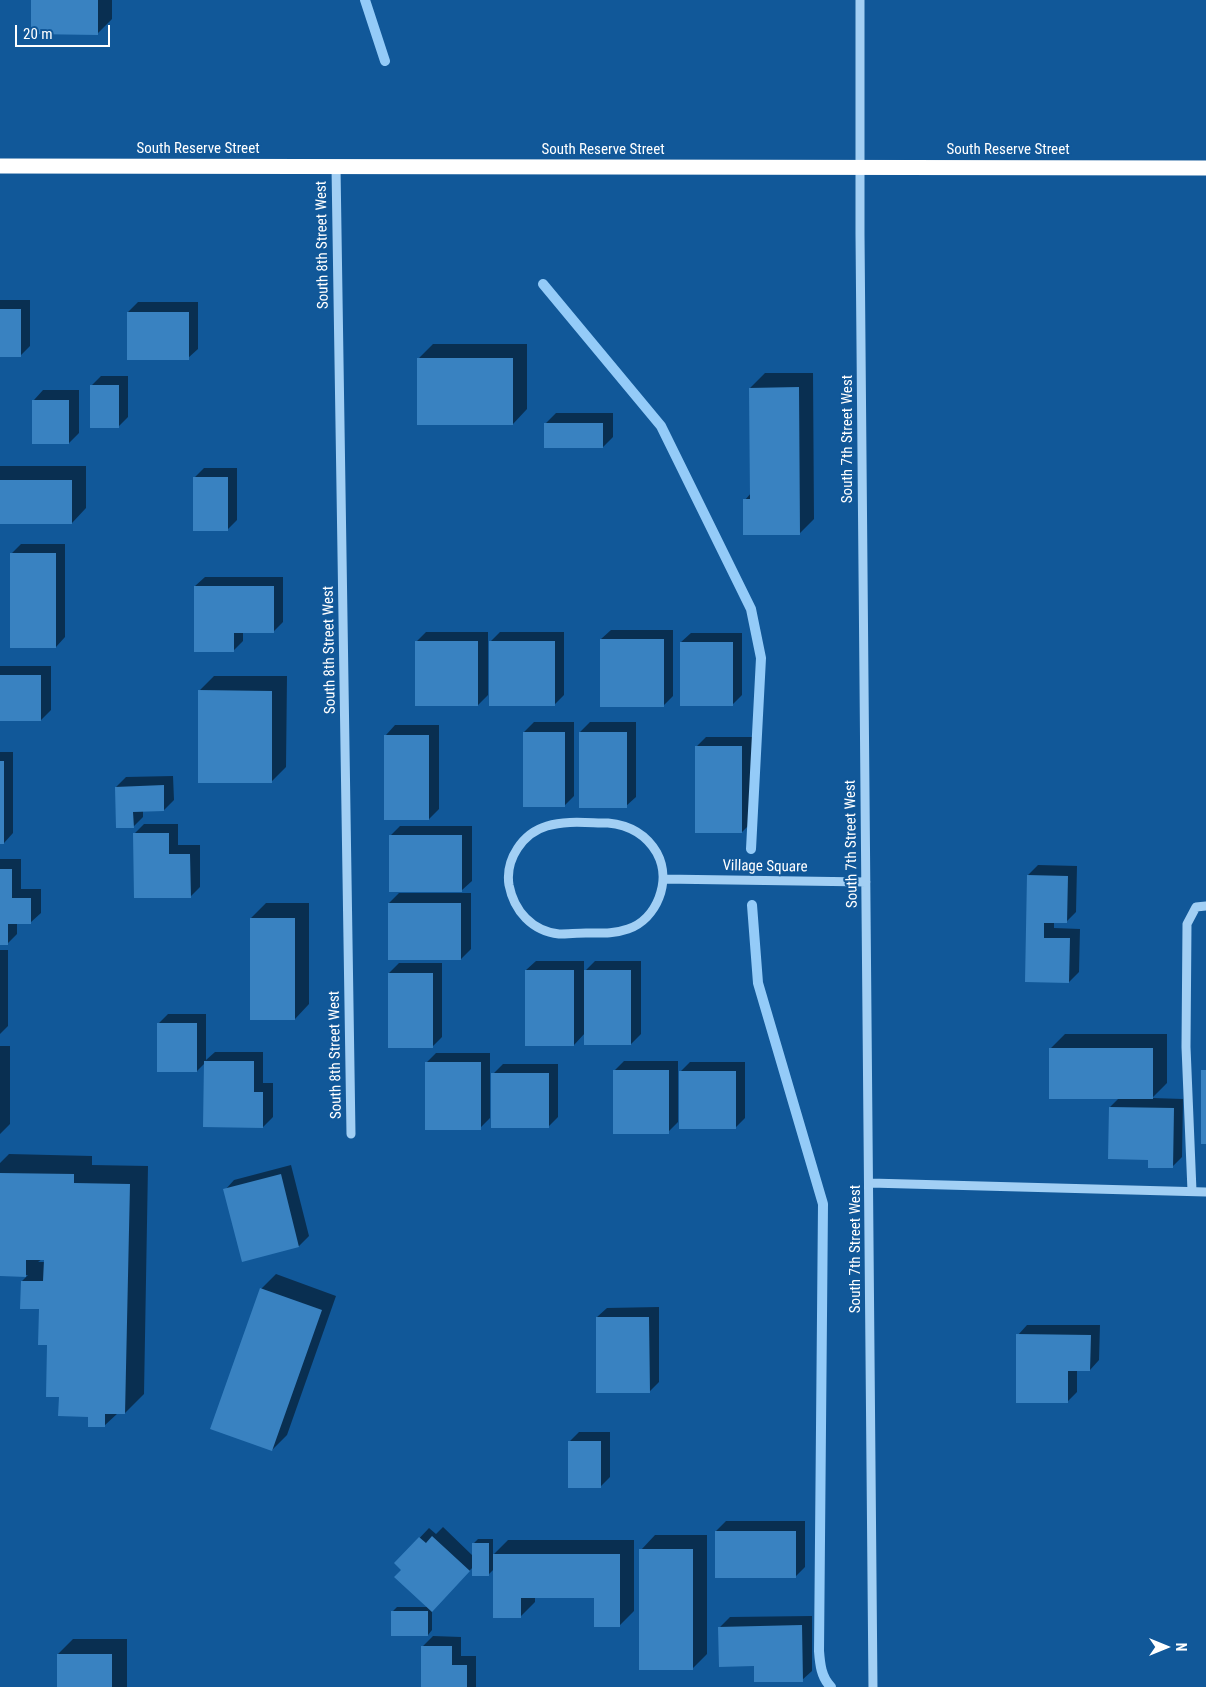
<!DOCTYPE html>
<html>
<head>
<meta charset="utf-8">
<style>
  body { margin:0 }
  #map { position:relative; width:1206px; height:1687px; overflow:hidden; background:#115899; font-family:"Roboto Condensed",sans-serif }
  canvas { display:block }
  .north { position:absolute; left:1141px; top:1622px; width:50px; height:50px; -webkit-text-stroke:4px #115899; paint-order:stroke; rotate:90deg; font-size:14px; font-weight:700; line-height:20px; text-align:center; color:#fff }
  .north::after { content:''; display:block; margin:auto; width:18px; height:22px; background:#fff; clip-path:polygon(50% 0,100% 100%,50% 72%,0 100%) }
  .scale { position:absolute; left:15px; top:25px; width:95px; height:22px; box-sizing:border-box; border:2px solid #fff; border-top:0; padding-left:6px; font-size:15px; line-height:18px; white-space:nowrap; color:#fff; -webkit-text-stroke:4px #115899; paint-order:stroke }
</style>
</head>
<body>
<div id="map">
<canvas width="1206" height="1687"></canvas>
<div class="north">N</div>
<div class="scale">20 m</div>
</div>
<script>
const ctx = document.querySelector('canvas').getContext('2d');
ctx.lineJoin = 'round';
function fillPath(path, color) {
  ctx.fillStyle = color;
  ctx.fill(path, 'evenodd');
}
function trace(path, color, width, dash) {
  ctx.strokeStyle = color;
  ctx.lineWidth = width;
  ctx.lineCap = dash ? 'butt' : 'round';
  ctx.setLineDash(dash || []);
  ctx.stroke(path);
}
function label(font, color, halo, rows, align = 'center') {
  ctx.font = font + ' "Roboto Condensed",sans-serif';
  ctx.lineWidth = 4;
  ctx.setLineDash([]);
  ctx.textBaseline = 'middle';
  ctx.strokeStyle = halo;
  ctx.fillStyle = color;
  for (const [text, x, y, turn = 0] of rows) {
    ctx.save();
    ctx.translate(x, y);
    ctx.rotate((+turn || 0) * Math.PI / 180);
    ctx.textAlign = isNaN(turn) ? turn : align;
    if (halo) ctx.strokeText(text, 0, 0);
    ctx.fillText(text, 0, 0);
    ctx.restore();
  }
}
fillPath(new Path2D(`
  M 32,0 L 112,0 L 112,19 L 97,34 Z
  M 0,300 L 30,300 L 30,346 L 20,356 L 0,356 Z
  M 138,302 L 198,302 L 198,349 L 188,358 L 128,312 Z
  M 433,344 L 527,344 L 527,409 L 513,424 L 418,359 Z
  M 765,373 L 813,373 L 814,519 L 800,533 L 745,500 L 751,493 L 750,388 Z
  M 101,376 L 128,376 L 128,417 L 118,427 L 91,386 Z
  M 43,390 L 79,390 L 79,433 L 69,443 L 34,400 Z
  M 556,413 L 613,413 L 613,437 L 603,447 L 546,423 Z
  M 0,466 L 86,466 L 86,508 L 72,523 L 0,523 Z
  M 204,468 L 237,468 L 237,520 L 227,530 L 194,478 Z
  M 21,544 L 65,544 L 65,637 L 56,647 L 11,554 Z
  M 205,577 L 283,577 L 283,622 L 273,632 L 243,632 L 243,641 L 233,651 L 195,586 Z
  M 611,630 L 673,630 L 673,696 L 663,706 L 601,639 Z
  M 426,632 L 488,632 L 488,695 L 478,705 L 416,642 Z
  M 500,632 L 564,632 L 564,695 L 554,705 L 490,642 Z
  M 691,633 L 742,633 L 742,695 L 732,705 L 681,642 Z
  M 0,666 L 51,666 L 51,710 L 41,720 L 0,720 Z
  M 214,676 L 287,676 L 286,767 L 271,782 L 199,691 Z
  M 534,722 L 574,722 L 574,796 L 564,806 L 524,732 Z
  M 590,722 L 636,722 L 636,797 L 626,806 L 580,732 Z
  M 395,725 L 439,725 L 439,809 L 429,819 L 386,735 Z
  M 706,737 L 752,737 L 752,822 L 742,832 L 696,747 Z
  M 0,752 L 13,752 L 13,833 L 4,843 L 0,843 Z
  M 173,776 L 174,800 L 164,810 L 143,811 L 143,817 L 133,827 L 116,787 L 126,777 Z
  M 144,824 L 178,824 L 178,845 L 200,845 L 200,887 L 190,897 L 134,834 Z
  M 400,826 L 472,826 L 472,881 L 462,890 L 390,836 Z
  M 0,859 L 21,859 L 21,889 L 41,889 L 41,913 L 31,922 L 17,922 L 17,934 L 7,944 L 0,944 Z
  M 1038,865 L 1077,866 L 1076,912 L 1066,922 L 1054,922 L 1054,928 L 1080,929 L 1079,972 L 1069,982 L 1026,981 L 1028,875 Z
  M 399,893 L 471,893 L 471,949 L 461,959 L 389,903 Z
  M 266,903 L 309,903 L 309,1004 L 295,1019 L 251,918 Z
  M 0,950 L 8,950 L 8,1026 L 0,1034 Z
  M 536,961 L 584,961 L 584,972 L 595,961 L 641,961 L 641,1034 L 631,1044 L 585,1033 L 574,1045 L 526,970 Z
  M 399,963 L 442,963 L 442,1037 L 433,1046 L 389,973 Z
  M 168,1014 L 206,1014 L 206,1060 L 215,1052 L 263,1052 L 263,1083 L 273,1083 L 273,1117 L 263,1127 L 205,1063 L 197,1071 L 158,1024 Z
  M 1065,1034 L 1167,1034 L 1167,1083 L 1152,1098 L 1183,1099 L 1182,1157 L 1172,1167 L 1150,1159 L 1110,1107 L 1120,1097 L 1051,1048 Z
  M 0,1046 L 10,1046 L 10,1124 L 0,1134 Z
  M 436,1053 L 490,1053 L 490,1118 L 480,1128 L 426,1063 Z
  M 624,1061 L 678,1061 L 678,1122 L 668,1132 L 614,1071 Z
  M 690,1062 L 745,1062 L 745,1118 L 735,1128 L 680,1072 Z
  M 503,1064 L 558,1064 L 558,1117 L 548,1127 L 493,1074 Z
  M 9,1154 L 92,1156 L 92,1165 L 148,1166 L 144,1394 L 125,1413 L 118,1413 L 104,1426 L 60,1396 L 40,1308 L 22,1281 L 28,1275 L 0,1275 L 0,1163 ZM 42,1259 L 45,1259 L 45,1262 L 38,1262 Z
  M 291,1165 L 309,1236 L 299,1246 L 243,1261 L 225,1190 L 234,1180 Z
  M 276,1274 L 336,1296 L 287,1435 L 272,1450 L 261,1289 Z
  M 659,1307 L 659,1382 L 649,1392 L 597,1317 L 607,1308 Z
  M 1027,1325 L 1100,1325 L 1099,1360 L 1090,1370 L 1077,1370 L 1077,1392 L 1067,1402 L 1018,1335 Z
  M 579,1432 L 610,1432 L 610,1477 L 600,1487 L 570,1441 Z
  M 726,1521 L 805,1521 L 805,1567 L 795,1577 L 716,1531 Z
  M 443,1527 L 473,1556 L 473,1544 L 478,1539 L 493,1539 L 493,1555 L 508,1540 L 634,1540 L 634,1611 L 619,1626 L 595,1597 L 535,1597 L 535,1602 L 520,1617 L 494,1569 L 488,1575 L 473,1567 L 432,1610 L 432,1630 L 428,1635 L 392,1612 L 397,1607 L 429,1607 L 403,1570 L 396,1563 L 429,1528 L 436,1534 Z
  M 655,1535 L 707,1535 L 707,1654 L 692,1669 L 641,1550 Z
  M 812,1616 L 812,1671 L 802,1680 L 755,1665 L 720,1627 L 730,1617 Z
  M 433,1636 L 461,1637 L 461,1656 L 476,1656 L 476,1687 L 422,1687 L 423,1646 Z
  M 73,1639 L 127,1639 L 127,1687 L 58,1687 L 58,1654 Z`), '#0007');
trace(new Path2D(`
  M 365,0 L 385,61
  M 543,284 L 661,426 L 751,609 L 761,658 L 751,849
  M 752,905 L 758,983 L 823,1204 L 819,1651 C 820,1664 821,1677 831,1687`), '#94cbf8', 10);
fillPath(new Path2D(`
  M 31,0 L 98,0 L 98,35 L 31,34 Z
  M 0,309 L 21,309 L 21,357 L 0,357 Z
  M 127,312 L 189,312 L 189,360 L 127,360 Z
  M 417,358 L 513,358 L 513,425 L 417,425 Z
  M 90,385 L 119,385 L 119,428 L 90,428 Z
  M 799,387 L 800,535 L 743,535 L 743,499 L 750,499 L 749,388 Z
  M 32,400 L 69,400 L 69,444 L 32,444 Z
  M 544,423 L 603,423 L 603,448 L 544,448 Z
  M 193,477 L 228,477 L 228,531 L 193,531 Z
  M 0,480 L 72,480 L 72,524 L 0,524 Z
  M 10,553 L 56,553 L 56,648 L 10,648 Z
  M 194,586 L 274,586 L 274,633 L 234,633 L 234,652 L 194,652 Z
  M 600,639 L 664,639 L 664,707 L 600,707 Z
  M 415,641 L 478,641 L 478,706 L 415,706 Z
  M 489,641 L 555,641 L 555,706 L 489,706 Z
  M 680,642 L 733,642 L 733,706 L 680,706 Z
  M 0,675 L 41,675 L 41,721 L 0,721 Z
  M 198,690 L 272,691 L 272,783 L 198,783 Z
  M 523,732 L 565,732 L 565,807 L 523,807 Z
  M 579,732 L 627,732 L 627,808 L 579,808 Z
  M 384,735 L 429,735 L 429,820 L 384,820 Z
  M 695,746 L 742,746 L 742,833 L 695,833 Z
  M 0,761 L 4,761 L 4,844 L 0,844 Z
  M 164,785 L 164,811 L 133,812 L 134,828 L 116,828 L 115,787 Z
  M 133,833 L 169,833 L 169,854 L 190,854 L 191,898 L 134,898 Z
  M 389,835 L 462,835 L 462,892 L 389,892 Z
  M 0,869 L 12,869 L 12,898 L 31,898 L 31,924 L 8,924 L 8,945 L 0,945 Z
  M 1027,875 L 1068,876 L 1067,923 L 1044,923 L 1044,938 L 1070,938 L 1069,983 L 1025,982 Z
  M 388,903 L 461,903 L 461,960 L 388,960 Z
  M 250,918 L 295,918 L 295,1020 L 250,1020 Z
  M 525,970 L 574,970 L 574,1046 L 525,1046 Z
  M 584,970 L 631,970 L 631,1045 L 584,1045 Z
  M 388,973 L 433,973 L 433,1048 L 388,1048 Z
  M 157,1023 L 197,1023 L 197,1072 L 157,1072 Z
  M 1049,1048 L 1153,1048 L 1153,1099 L 1049,1099 Z
  M 204,1061 L 254,1061 L 254,1092 L 263,1092 L 263,1128 L 203,1127 Z
  M 425,1062 L 481,1062 L 481,1130 L 425,1130 Z
  M 613,1070 L 669,1070 L 669,1134 L 613,1134 Z
  M 1201,1070 L 1206,1070 L 1206,1144 L 1201,1144 Z
  M 679,1071 L 736,1071 L 736,1129 L 679,1129 Z
  M 491,1073 L 549,1073 L 549,1128 L 491,1128 Z
  M 1109,1107 L 1174,1108 L 1173,1168 L 1148,1168 L 1148,1160 L 1108,1159 Z
  M 0,1173 L 74,1174 L 74,1183 L 130,1184 L 125,1414 L 105,1414 L 105,1427 L 88,1427 L 88,1417 L 58,1416 L 59,1397 L 46,1397 L 47,1345 L 38,1345 L 39,1309 L 20,1309 L 21,1281 L 43,1281 L 44,1260 L 26,1260 L 26,1277 L 0,1276 Z
  M 281,1174 L 299,1247 L 242,1262 L 223,1189 Z
  M 260,1288 L 322,1310 L 272,1451 L 210,1429 Z
  M 596,1317 L 649,1317 L 650,1393 L 596,1393 Z
  M 1016,1334 L 1091,1335 L 1090,1371 L 1068,1371 L 1068,1403 L 1016,1403 Z
  M 568,1441 L 601,1441 L 601,1488 L 568,1488 Z
  M 715,1531 L 796,1531 L 796,1578 L 715,1578 Z
  M 432,1536 L 470,1571 L 432,1612 L 394,1577 L 401,1570 L 394,1563 L 419,1537 L 426,1543 Z
  M 472,1543 L 489,1543 L 489,1576 L 472,1576 Z
  M 639,1549 L 693,1549 L 693,1670 L 639,1670 Z
  M 493,1554 L 620,1554 L 620,1627 L 594,1627 L 594,1598 L 521,1598 L 521,1618 L 493,1618 Z
  M 391,1611 L 428,1611 L 428,1636 L 391,1636 Z
  M 802,1625 L 803,1682 L 754,1682 L 754,1666 L 719,1667 L 718,1627 Z
  M 421,1646 L 452,1646 L 452,1665 L 467,1665 L 467,1687 L 421,1687 Z
  M 57,1654 L 112,1654 L 112,1687 L 57,1687 Z`), '#3982c1');
trace(new Path2D(`
  M 860,0 L 860,234 L 873,1687
  M 336,167 L 351,1134
  M 608,823 C 629,825 646,834 657,853 C 672,881 657,919 628,929 C 614,934 600,933 586,933 C 577,933 568,934 559,934 C 532,931 514,911 509,885 C 505,859 523,833 547,826 C 566,820 589,823 608,823 Z
  M 663,879 L 866,882
  M 870,1183 L 1206,1192
  M 1192,1191 L 1186,1047 L 1187,924 L 1196,907 L 1206,906`), '#a2cff4', 9);
trace(new Path2D(`
  M 0,166 L 1206,168`), '#fff', 15);
label('15px', '#fff', '#115899', [
  ["South Reserve Street",198,149],
  ["South Reserve Street",603,150],
  ["South Reserve Street",1008,150],
  ["South 8th Street West",323,245,-91],
  ["South 7th Street West",848,439,-90],
  ["South 8th Street West",330,650,-91],
  ["South 7th Street West",852,844,-91],
  ["Village Square",765,867,1],
  ["South 8th Street West",336,1055,-91],
  ["South 7th Street West",856,1249,-90]
]);
</script>
</body>
</html>
